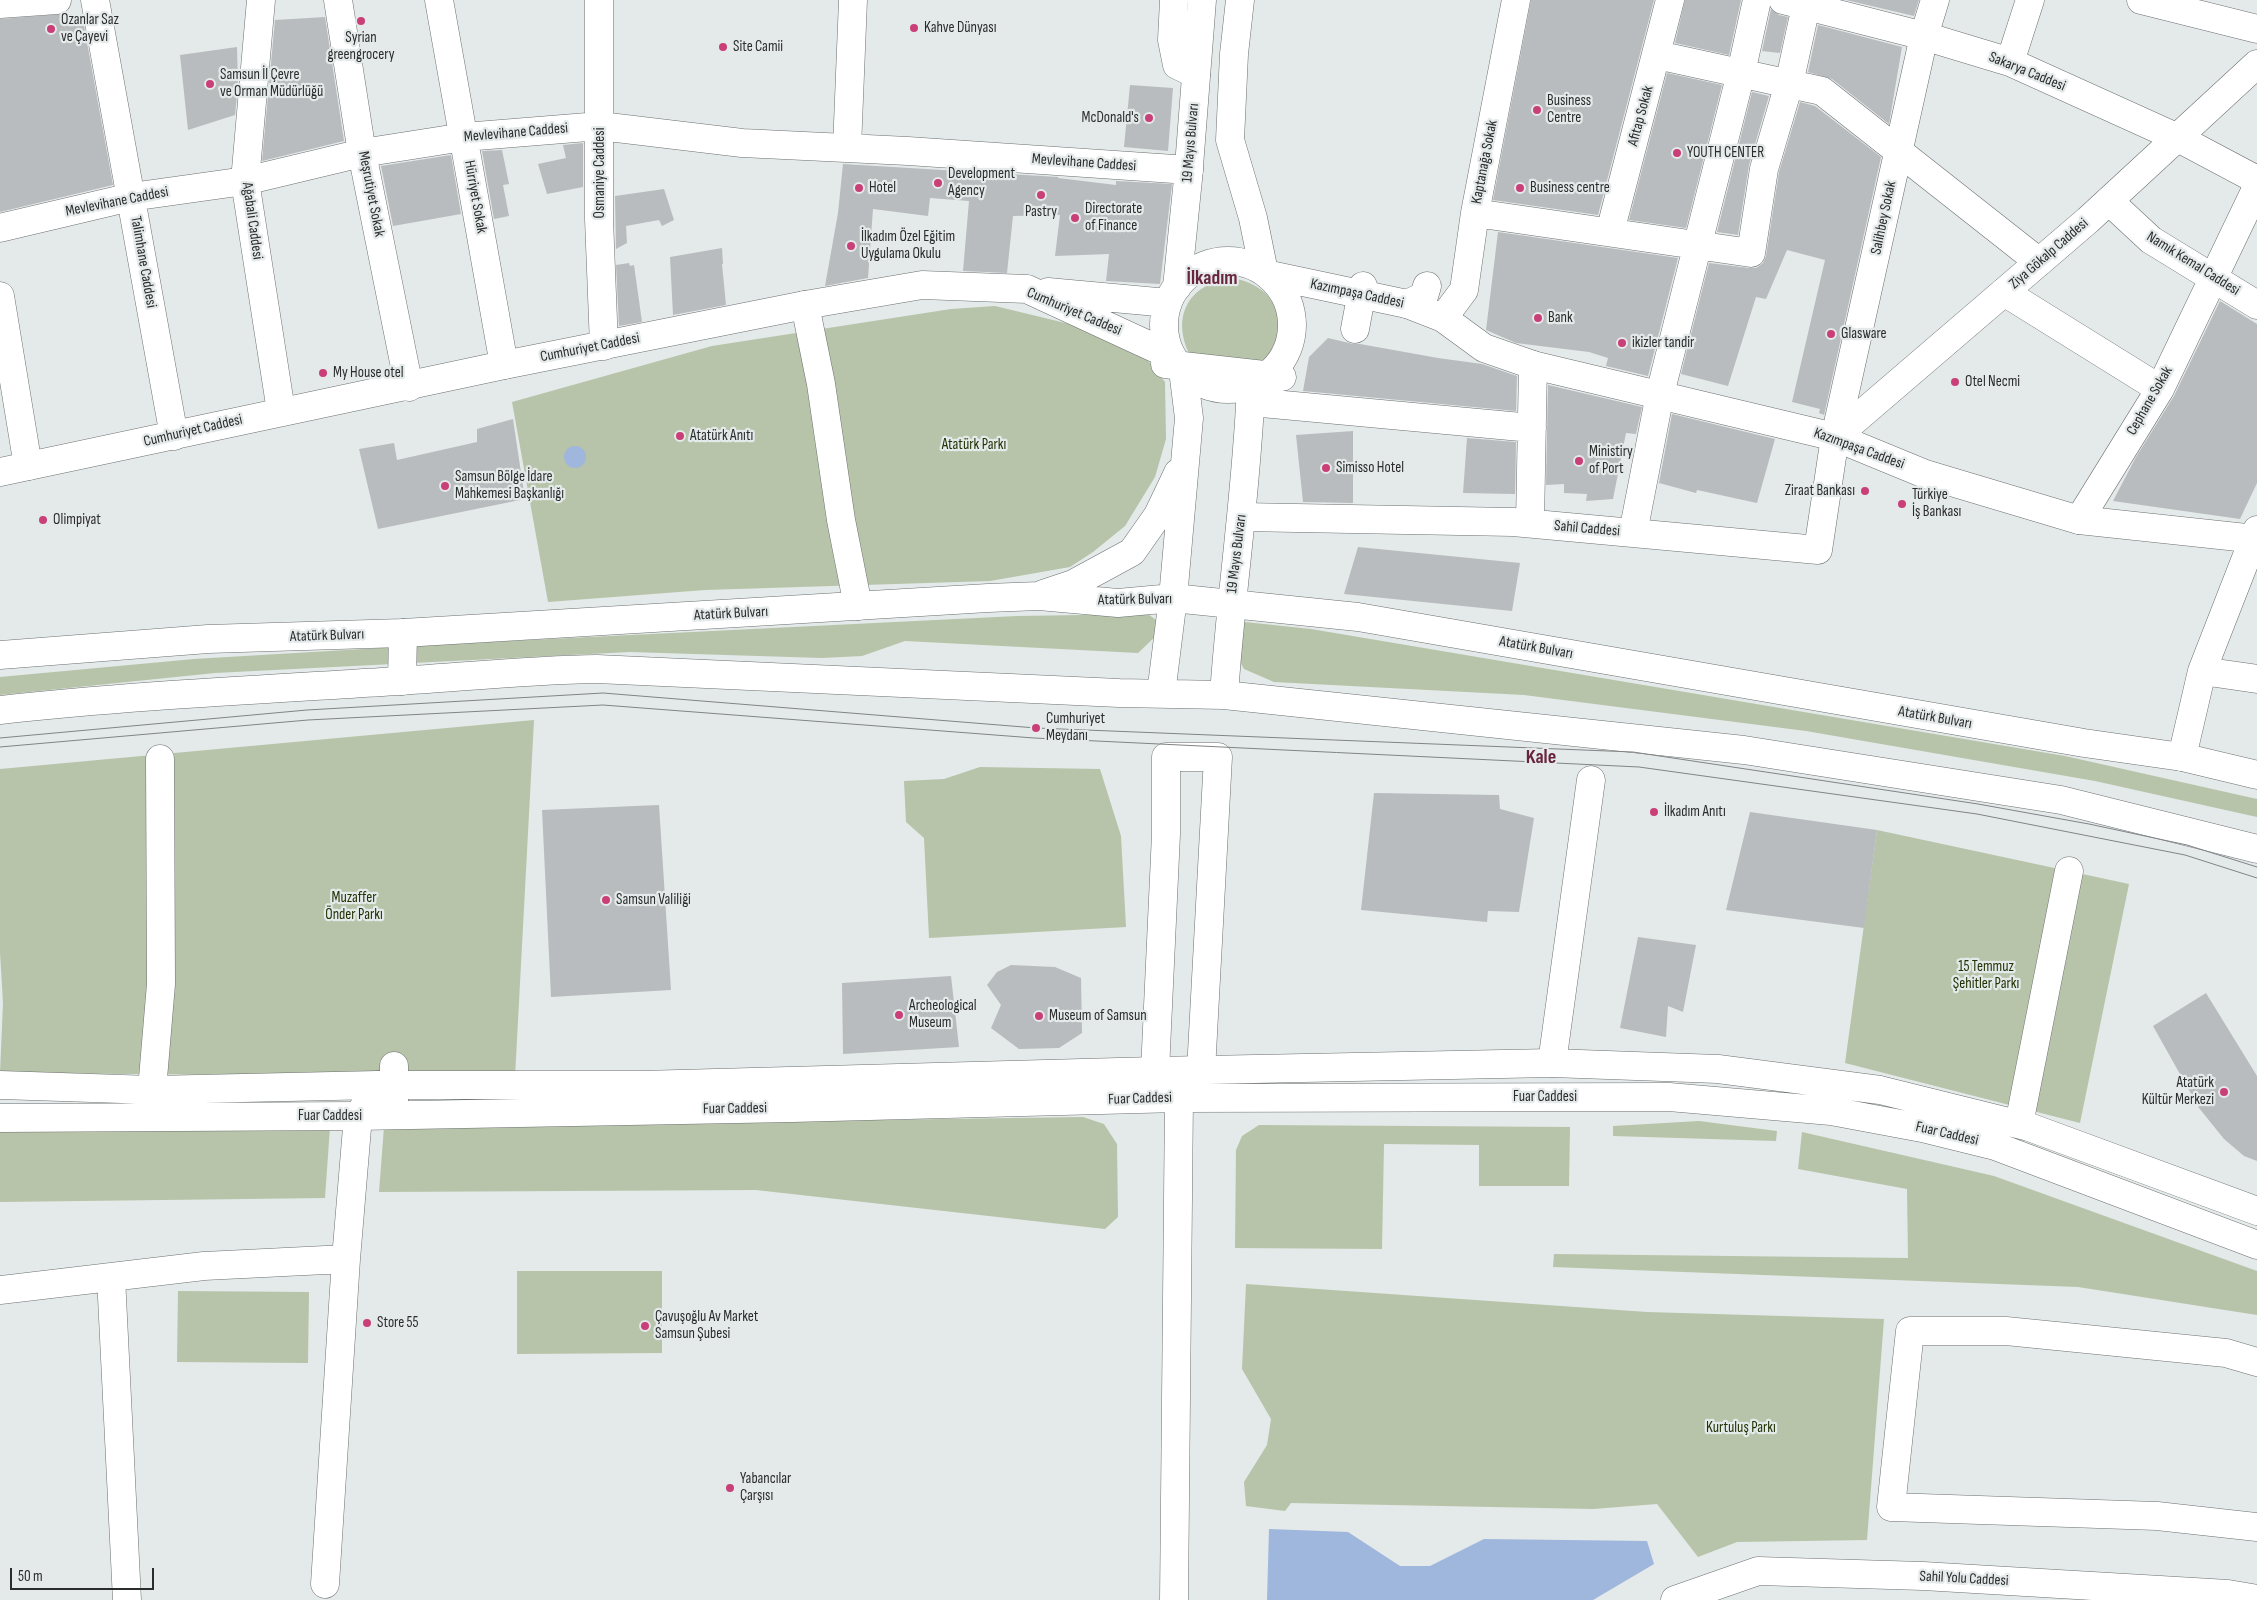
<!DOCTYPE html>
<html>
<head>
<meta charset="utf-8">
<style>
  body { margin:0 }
  #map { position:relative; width:2257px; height:1600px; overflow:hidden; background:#e4e9e9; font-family:"Sofia Sans Condensed",sans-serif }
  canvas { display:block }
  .scale { position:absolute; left:10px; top:1568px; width:144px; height:22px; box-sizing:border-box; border:2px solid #2b2c2c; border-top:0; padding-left:6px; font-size:15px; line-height:18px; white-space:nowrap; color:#2b2c2c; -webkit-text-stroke:4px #e4e9e9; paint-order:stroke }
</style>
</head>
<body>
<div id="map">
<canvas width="2257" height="1600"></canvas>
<div class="scale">50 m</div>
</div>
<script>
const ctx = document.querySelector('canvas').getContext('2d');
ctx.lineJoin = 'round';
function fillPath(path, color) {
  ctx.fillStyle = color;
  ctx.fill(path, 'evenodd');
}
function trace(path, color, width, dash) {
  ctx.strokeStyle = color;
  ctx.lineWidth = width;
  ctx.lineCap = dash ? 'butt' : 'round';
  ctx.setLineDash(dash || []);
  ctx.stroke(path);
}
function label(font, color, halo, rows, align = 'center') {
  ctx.font = font + ' "Sofia Sans Condensed",sans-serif';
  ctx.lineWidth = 4.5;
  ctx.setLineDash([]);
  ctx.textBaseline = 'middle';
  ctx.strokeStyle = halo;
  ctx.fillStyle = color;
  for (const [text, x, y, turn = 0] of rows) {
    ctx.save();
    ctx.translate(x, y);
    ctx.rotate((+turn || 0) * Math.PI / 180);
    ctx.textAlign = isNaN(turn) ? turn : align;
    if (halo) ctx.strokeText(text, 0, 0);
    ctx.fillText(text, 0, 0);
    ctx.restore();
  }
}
fillPath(new Path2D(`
  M 1232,278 C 1278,286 1292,324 1266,362 L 1192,359 C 1170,320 1186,284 1232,278 Z
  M 995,306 L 1111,334 L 1145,357 L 1165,382 L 1166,439 L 1155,477 L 1125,526 L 1093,552 L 1070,567 L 990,581 L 705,590 L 548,602 L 512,402 L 712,346 L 951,309 Z
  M 1148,614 L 1160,623 L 1158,634 L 1138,653 L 905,641 L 862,656 L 822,658 L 630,652 L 215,673 L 0,695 L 0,677 L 194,659 L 448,644 L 1017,616 Z
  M 1245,622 L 1311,629 L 2065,756 L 2257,799 L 2257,817 L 2095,781 L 1806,731 L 1524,695 L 1274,682 L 1244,669 L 1236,655 L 1236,633 Z
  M 534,720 L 515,1077 L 0,1073 L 3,1003 L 0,952 L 0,769 Z
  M 980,767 L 1100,769 L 1121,836 L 1126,927 L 929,938 L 924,838 L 906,822 L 904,781 L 944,779 Z
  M 1877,830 L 2129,884 L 2080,1123 L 1845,1063 Z
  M 1083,1117 L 1104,1124 L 1117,1144 L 1118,1217 L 1105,1229 L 756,1190 L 379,1192 L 384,1127 Z
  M 1699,1121 L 1777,1131 L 1776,1141 L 1613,1136 L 1613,1126 Z
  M 1259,1125 L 1570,1127 L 1569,1186 L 1479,1186 L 1479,1145 L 1384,1144 L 1382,1249 L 1235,1248 L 1236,1150 L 1242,1136 Z
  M 330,1127 L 325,1198 L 0,1202 L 0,1132 Z
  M 1802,1132 L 1994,1176 L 2257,1271 L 2257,1315 L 2078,1287 L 1553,1267 L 1554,1254 L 1908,1258 L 1907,1189 L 1798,1169 Z
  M 517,1271 L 662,1271 L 662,1353 L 517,1354 Z
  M 1246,1284 L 1647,1312 L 1884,1319 L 1867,1540 L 1737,1542 L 1698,1557 L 1657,1504 L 1593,1509 L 1291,1503 L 1285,1511 L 1246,1506 L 1244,1482 L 1267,1445 L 1271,1419 L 1242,1369 Z
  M 178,1291 L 309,1292 L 308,1363 L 177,1362 Z`), '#b7c4a9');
fillPath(new Path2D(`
  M564 457a11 11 0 1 1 22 0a11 11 0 1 1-22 0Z
  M 1269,1529 L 1348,1532 L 1400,1566 L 1430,1566 L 1484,1539 L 1647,1541 L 1654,1564 L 1593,1600 L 1267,1600 Z`), '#9fb6dd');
fillPath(new Path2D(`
  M 1531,0 L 1654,0 L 1598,215 L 1493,200 Z
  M 1685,0 L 1741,0 L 1729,55 L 1675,43 Z
  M 1846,0 L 1919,0 L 1914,16 Z
  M 1771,9 L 1779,15 L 1788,17 L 1780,53 L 1762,51 Z
  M 62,14 L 82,15 L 113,185 L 0,212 L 0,19 Z
  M 325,17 L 344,141 L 262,161 L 275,20 Z
  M 1818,25 L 1902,47 L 1889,124 L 1832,79 L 1808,72 Z
  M 237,47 L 238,85 L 235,115 L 188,130 L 180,55 Z
  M 1667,73 L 1722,85 L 1686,228 L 1629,220 Z
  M 1130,85 L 1173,88 L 1168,151 L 1124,147 Z
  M 1752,92 L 1769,96 L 1749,165 L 1738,235 L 1717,232 Z
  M 1800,102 L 1815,106 L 1881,157 L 1824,415 L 1819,413 L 1820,409 L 1792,402 L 1825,260 L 1787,250 L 1766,299 L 1756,297 L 1728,386 L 1681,374 L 1709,263 L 1749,268 L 1756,268 L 1763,263 L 1766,256 L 1779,172 Z
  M 583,143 L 583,187 L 547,194 L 538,164 L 566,158 L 563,145 Z
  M 502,150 L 509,184 L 503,185 L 509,216 L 494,219 L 482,151 Z
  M 451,155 L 461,214 L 393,226 L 381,166 Z
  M 843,164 L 1058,177 L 1058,178 L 1116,185 L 1116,181 L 1172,184 L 1160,284 L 1106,281 L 1109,254 L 1055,256 L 1060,215 L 1013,216 L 1007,273 L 963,271 L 969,201 L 930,198 L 928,216 L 873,209 L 868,278 L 825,286 L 838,213 Z
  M 664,189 L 674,220 L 662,226 L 659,220 L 626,226 L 627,243 L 616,249 L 615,196 Z
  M 1498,232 L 1678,258 L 1648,376 L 1606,366 L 1608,358 L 1589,352 L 1516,343 L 1486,330 Z
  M 722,248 L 723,264 L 722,264 L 726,305 L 673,315 L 670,257 Z
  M 629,263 L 630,266 L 634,265 L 642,322 L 619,326 L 616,265 Z
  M 2220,301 L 2257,324 L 2257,483 L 2240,519 L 2113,501 L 2136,457 L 2174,396 Z
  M 1328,338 L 1353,344 L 1360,344 L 1438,358 L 1482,364 L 1517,376 L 1516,411 L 1303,391 L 1309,357 Z
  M 1548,385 L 1642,407 L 1636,434 L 1626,433 L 1613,499 L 1586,501 L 1587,494 L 1564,493 L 1564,484 L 1546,485 Z
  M 1672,414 L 1775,439 L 1757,503 L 1697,490 L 1696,493 L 1659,483 Z
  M 513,419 L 525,499 L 378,529 L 359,449 L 394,443 L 397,460 L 477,442 L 477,429 Z
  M 1353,431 L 1353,503 L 1303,502 L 1296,435 Z
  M 1467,438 L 1516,442 L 1515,494 L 1463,493 Z
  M 1358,547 L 1520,563 L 1512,611 L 1344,594 Z
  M 1374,793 L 1499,795 L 1500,809 L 1534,818 L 1519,912 L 1488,911 L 1487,922 L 1361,910 Z
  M 659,805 L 671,990 L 551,997 L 542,810 Z
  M 1750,812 L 1877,830 L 1864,928 L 1726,910 Z
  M 1638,937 L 1696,945 L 1683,1012 L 1668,1006 L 1666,1037 L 1620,1028 Z
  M 1011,965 L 1055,967 L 1081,978 L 1082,1033 L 1059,1048 L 1019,1049 L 991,1028 L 1001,1005 L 987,985 L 997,972 Z
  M 951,976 L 959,1047 L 843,1054 L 842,983 Z
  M 2206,993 L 2257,1076 L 2257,1161 L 2244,1156 L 2224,1139 L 2199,1108 L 2153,1026 Z`), '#b9bcbe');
const minor = new Path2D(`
  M 95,0 L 174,436
  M 261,0 L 245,181 L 281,411
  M 338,0 L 362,153 L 409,387
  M 439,0 L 504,365
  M 599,0 L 599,219 L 604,346
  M 1174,0 L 1172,40 L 1177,65 L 1196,74
  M 1783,0 L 1924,36 L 2010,62 L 2178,138 L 2257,180
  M 2141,0 L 2257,29
  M 0,4 L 57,0
  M 1657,55 L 1822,91 L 2039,262
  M 2010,62 L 2030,0
  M 847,148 L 853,0
  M 2109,201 L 2151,240 L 2257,305
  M 1475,213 L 1751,253 L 1764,169 L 1789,84 L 1806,6
  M 0,228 L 131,197 L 245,181 L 362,153 L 464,137 L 600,126 L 742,143 L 908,151 L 1189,170
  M 1610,232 L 1670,0
  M 2004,292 L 2160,389
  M 0,296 L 28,466
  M 1407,304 L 1424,296 L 1427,286
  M 805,305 L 821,384 L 841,520 L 858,606
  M 1443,318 L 1464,290 L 1475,213 L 1516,0
  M 1355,329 L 1363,286
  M 1165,364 L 1282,377
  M 1251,402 L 1532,428
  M 1242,517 L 1513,522 L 1818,550 L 1835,437 L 1924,36 L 1935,0
  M 2079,520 L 2160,389 L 2257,187
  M 1530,523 L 1533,365
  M 1633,533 L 1660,394 L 1741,73 L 1757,0
  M 2202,671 L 2257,530
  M 402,681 L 403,633
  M 2182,757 L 2202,671 L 2257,679
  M 1552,1063 L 1591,780
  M 1155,1071 L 1166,834 L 1166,757 L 1218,757 L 1201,1071
  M 152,1090 L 161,984 L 160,759
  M 394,1115 L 394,1066
  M 2019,1124 L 2069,871
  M 111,1277 L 127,1600
  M 0,1290 L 204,1266 L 346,1259 L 358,1116 L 378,1085
  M 2257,1362 L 2226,1353 L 2006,1331 L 1910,1331 L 1891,1507 L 2157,1516 L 2257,1527
  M 325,1584 L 346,1259
  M 1174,1600 L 1179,1098
  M 1675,1600 L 1758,1571 L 1923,1576 L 2228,1594 L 2257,1599`);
const major = new Path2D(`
  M 1240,0 L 1234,54 L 1230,140 L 1253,218 L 1264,272
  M1164 325a64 64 0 1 1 128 0a64 64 0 1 1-128 0Z
  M 1270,275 L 1407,304 L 1443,318 L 1484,348 L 1533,365 L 1835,437 L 1925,474 L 2079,520 L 2257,539
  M 1177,287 L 1188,179 L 1202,0
  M 1048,292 L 1168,303
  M 1835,437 L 2088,220 L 2257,64
  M 0,472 L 504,365 L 805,305 L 922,285 L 1027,289 L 1172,356
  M 1043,594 L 1073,584 L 1132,552 L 1158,515 L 1178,473
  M 0,655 L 208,639 L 403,633 L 988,598 L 1039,596 L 1118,603 L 1173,598 L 1358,617 L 2084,743 L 2182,757 L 2257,775
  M 1161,694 L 1173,598 L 1189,418 L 1183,370
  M 1224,695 C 1231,592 1247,489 1251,385
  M 0,710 C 127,696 254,690 382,682 C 454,678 525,670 597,669 L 1119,693 L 1224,695 L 1744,750 L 2061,800 L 2257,849
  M 0,1085 L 152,1090 L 378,1085 L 642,1085 L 1155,1071 L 1552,1063 L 1718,1069 L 1880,1090 L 2029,1127 L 2257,1211
  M 0,1118 L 358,1116 L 792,1108 L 1179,1098 L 1669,1097 L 1831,1111 L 1922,1128 L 1995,1146 L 2257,1245`);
trace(minor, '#6c7070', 29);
trace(major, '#6c7070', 29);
trace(minor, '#fff', 28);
trace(major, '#fff', 28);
trace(new Path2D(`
  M 0,738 L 307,710 L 603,693 L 1036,728 L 1633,752 L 1978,804 L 2089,824 L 2187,845 L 2257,867
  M 0,747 L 308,720 L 603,705 L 1034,738 L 1639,767 L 1977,814 L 2185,855 L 2257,878`), '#818484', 1);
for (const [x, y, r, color] of [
  [361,21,5,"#c93f77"],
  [914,28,5,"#c93f77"],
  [51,29,5,"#c93f77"],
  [723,47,5,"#c93f77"],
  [210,84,5,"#c93f77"],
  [1537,110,5,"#c93f77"],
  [1149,118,5,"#c93f77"],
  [1677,153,5,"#c93f77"],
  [938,183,5,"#c93f77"],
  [859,188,5,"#c93f77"],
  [1520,188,5,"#c93f77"],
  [1041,195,5,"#c93f77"],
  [1075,218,5,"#c93f77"],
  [851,246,5,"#c93f77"],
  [1538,318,5,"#c93f77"],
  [1831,334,5,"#c93f77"],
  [1622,343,5,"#c93f77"],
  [323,373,5,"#c93f77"],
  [1955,382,5,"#c93f77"],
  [680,436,5,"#c93f77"],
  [1579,461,5,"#c93f77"],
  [1326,468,5,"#c93f77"],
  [445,486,5,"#c93f77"],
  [1865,491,5,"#c93f77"],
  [1902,504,5,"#c93f77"],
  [43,520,5,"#c93f77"],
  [1036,728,5,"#c93f77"],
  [1654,812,5,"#c93f77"],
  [606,900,5,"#c93f77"],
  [899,1015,5,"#c93f77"],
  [1039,1016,5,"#c93f77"],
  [2224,1092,5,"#c93f77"],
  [367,1323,5,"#c93f77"],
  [645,1326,5,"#c93f77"],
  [730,1488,5,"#c93f77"]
]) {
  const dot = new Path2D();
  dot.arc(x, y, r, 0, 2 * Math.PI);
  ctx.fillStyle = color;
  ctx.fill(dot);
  trace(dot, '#e4e9e9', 2);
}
label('15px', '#2b2c2c', '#e4e9e9', [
  ["Ozanlar Saz",61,20],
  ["ve Çayevi",61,37],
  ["Kahve Dünyası",924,28],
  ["Syrian",361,38,"center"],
  ["greengrocery",361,55,"center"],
  ["Site Camii",733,47],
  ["Samsun İl Çevre",220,75],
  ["ve Orman Müdürlüğü",220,92],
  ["Business",1547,101],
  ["Centre",1547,118],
  ["McDonald's",1139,118,"right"],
  ["YOUTH CENTER",1687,153],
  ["Development",948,174],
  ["Agency",948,191],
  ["Hotel",869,188],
  ["Business centre",1530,188],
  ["Directorate",1085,209],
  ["of Finance",1085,226],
  ["Pastry",1041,212,"center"],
  ["İlkadım Özel Eğitim",861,237],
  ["Uygulama Okulu",861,254],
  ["Bank",1548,318],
  ["Glasware",1841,334],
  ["ikizler tandir",1632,343],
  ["My House otel",333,373],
  ["Otel Necmi",1965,382],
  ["Atatürk Anıtı",690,436],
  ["Ministiry",1589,452],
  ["of Port",1589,469],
  ["Simisso Hotel",1336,468],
  ["Samsun Bölge İdare",455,477],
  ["Mahkemesi Başkanlığı",455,494],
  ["Ziraat Bankası",1855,491,"right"],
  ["Türkiye",1912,495],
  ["İş Bankası",1912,512],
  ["Olimpiyat",53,520],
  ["Cumhuriyet",1046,719],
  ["Meydanı",1046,736],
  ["İlkadım Anıtı",1664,812],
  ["Samsun Valiliği",616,900],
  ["Archeological",909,1006],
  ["Museum",909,1023],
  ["Museum of Samsun",1049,1016],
  ["Atatürk",2214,1083,"right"],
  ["Kültür Merkezi",2214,1100,"right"],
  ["Çavuşoğlu Av Market",655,1317],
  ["Samsun Şubesi",655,1334],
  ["Store 55",377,1323],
  ["Yabancılar",740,1479],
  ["Çarşısı",740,1496]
], 'left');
label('15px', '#2b2c2c', '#e4e9e9', [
  ["Sakarya Caddesi",2027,72,22],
  ["Afitap Sokak",1641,116,-75],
  ["Mevlevihane Caddesi",516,133,-5],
  ["19 Mayıs Bulvarı",1191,143,-85],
  ["Kaptanağa Sokak",1485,162,-79],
  ["Mevlevihane Caddesi",1084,163,4],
  ["Osmaniye Caddesi",600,173,-90],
  ["Meşrutiyet Sokak",371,194,79],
  ["Hürriyet Sokak",475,197,80],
  ["Mevlevihane Caddesi",117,202,-11],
  ["Salihbey Sokak",1884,218,-78],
  ["Ağabali Caddesi",252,221,82],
  ["Ziya Gökalp Caddesi",2049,254,-41],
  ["Talimhane Caddesi",143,262,80],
  ["Namık Kemal Caddesi",2193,264,32],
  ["Kazımpaşa Caddesi",1357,294,12],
  ["Cumhuriyet Caddesi",1074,312,23],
  ["Cumhuriyet Caddesi",590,348,-11],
  ["Cephane Sokak",2150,401,-60],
  ["Cumhuriyet Caddesi",193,431,-13],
  ["Kazımpaşa Caddesi",1859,449,20],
  ["Sahil Caddesi",1587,529,5],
  ["19 Mayıs Bulvarı",1237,554,-83],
  ["Atatürk Bulvarı",1135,600,-1],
  ["Atatürk Bulvarı",731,614,-3],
  ["Atatürk Bulvarı",327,636,-2],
  ["Atatürk Bulvarı",1536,648,10],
  ["Atatürk Bulvarı",1935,718,10],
  ["Fuar Caddesi",1545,1097],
  ["Fuar Caddesi",1140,1099,-2],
  ["Fuar Caddesi",735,1109,-1],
  ["Fuar Caddesi",330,1116],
  ["Fuar Caddesi",1947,1134,13],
  ["Sahil Yolu Caddesi",1964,1579,3]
]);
label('15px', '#213203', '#e4e9e9', [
  ["Atatürk Parkı",974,445],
  ["Muzaffer",354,898],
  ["Önder Parkı",354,915],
  ["15 Temmuz",1986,967],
  ["Şehitler Parkı",1986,984],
  ["Kurtuluş Parkı",1741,1428]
]);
label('bold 20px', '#68253e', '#e4e9e9', [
  ["İlkadım",1212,279],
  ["Kale",1541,758]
]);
</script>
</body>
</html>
